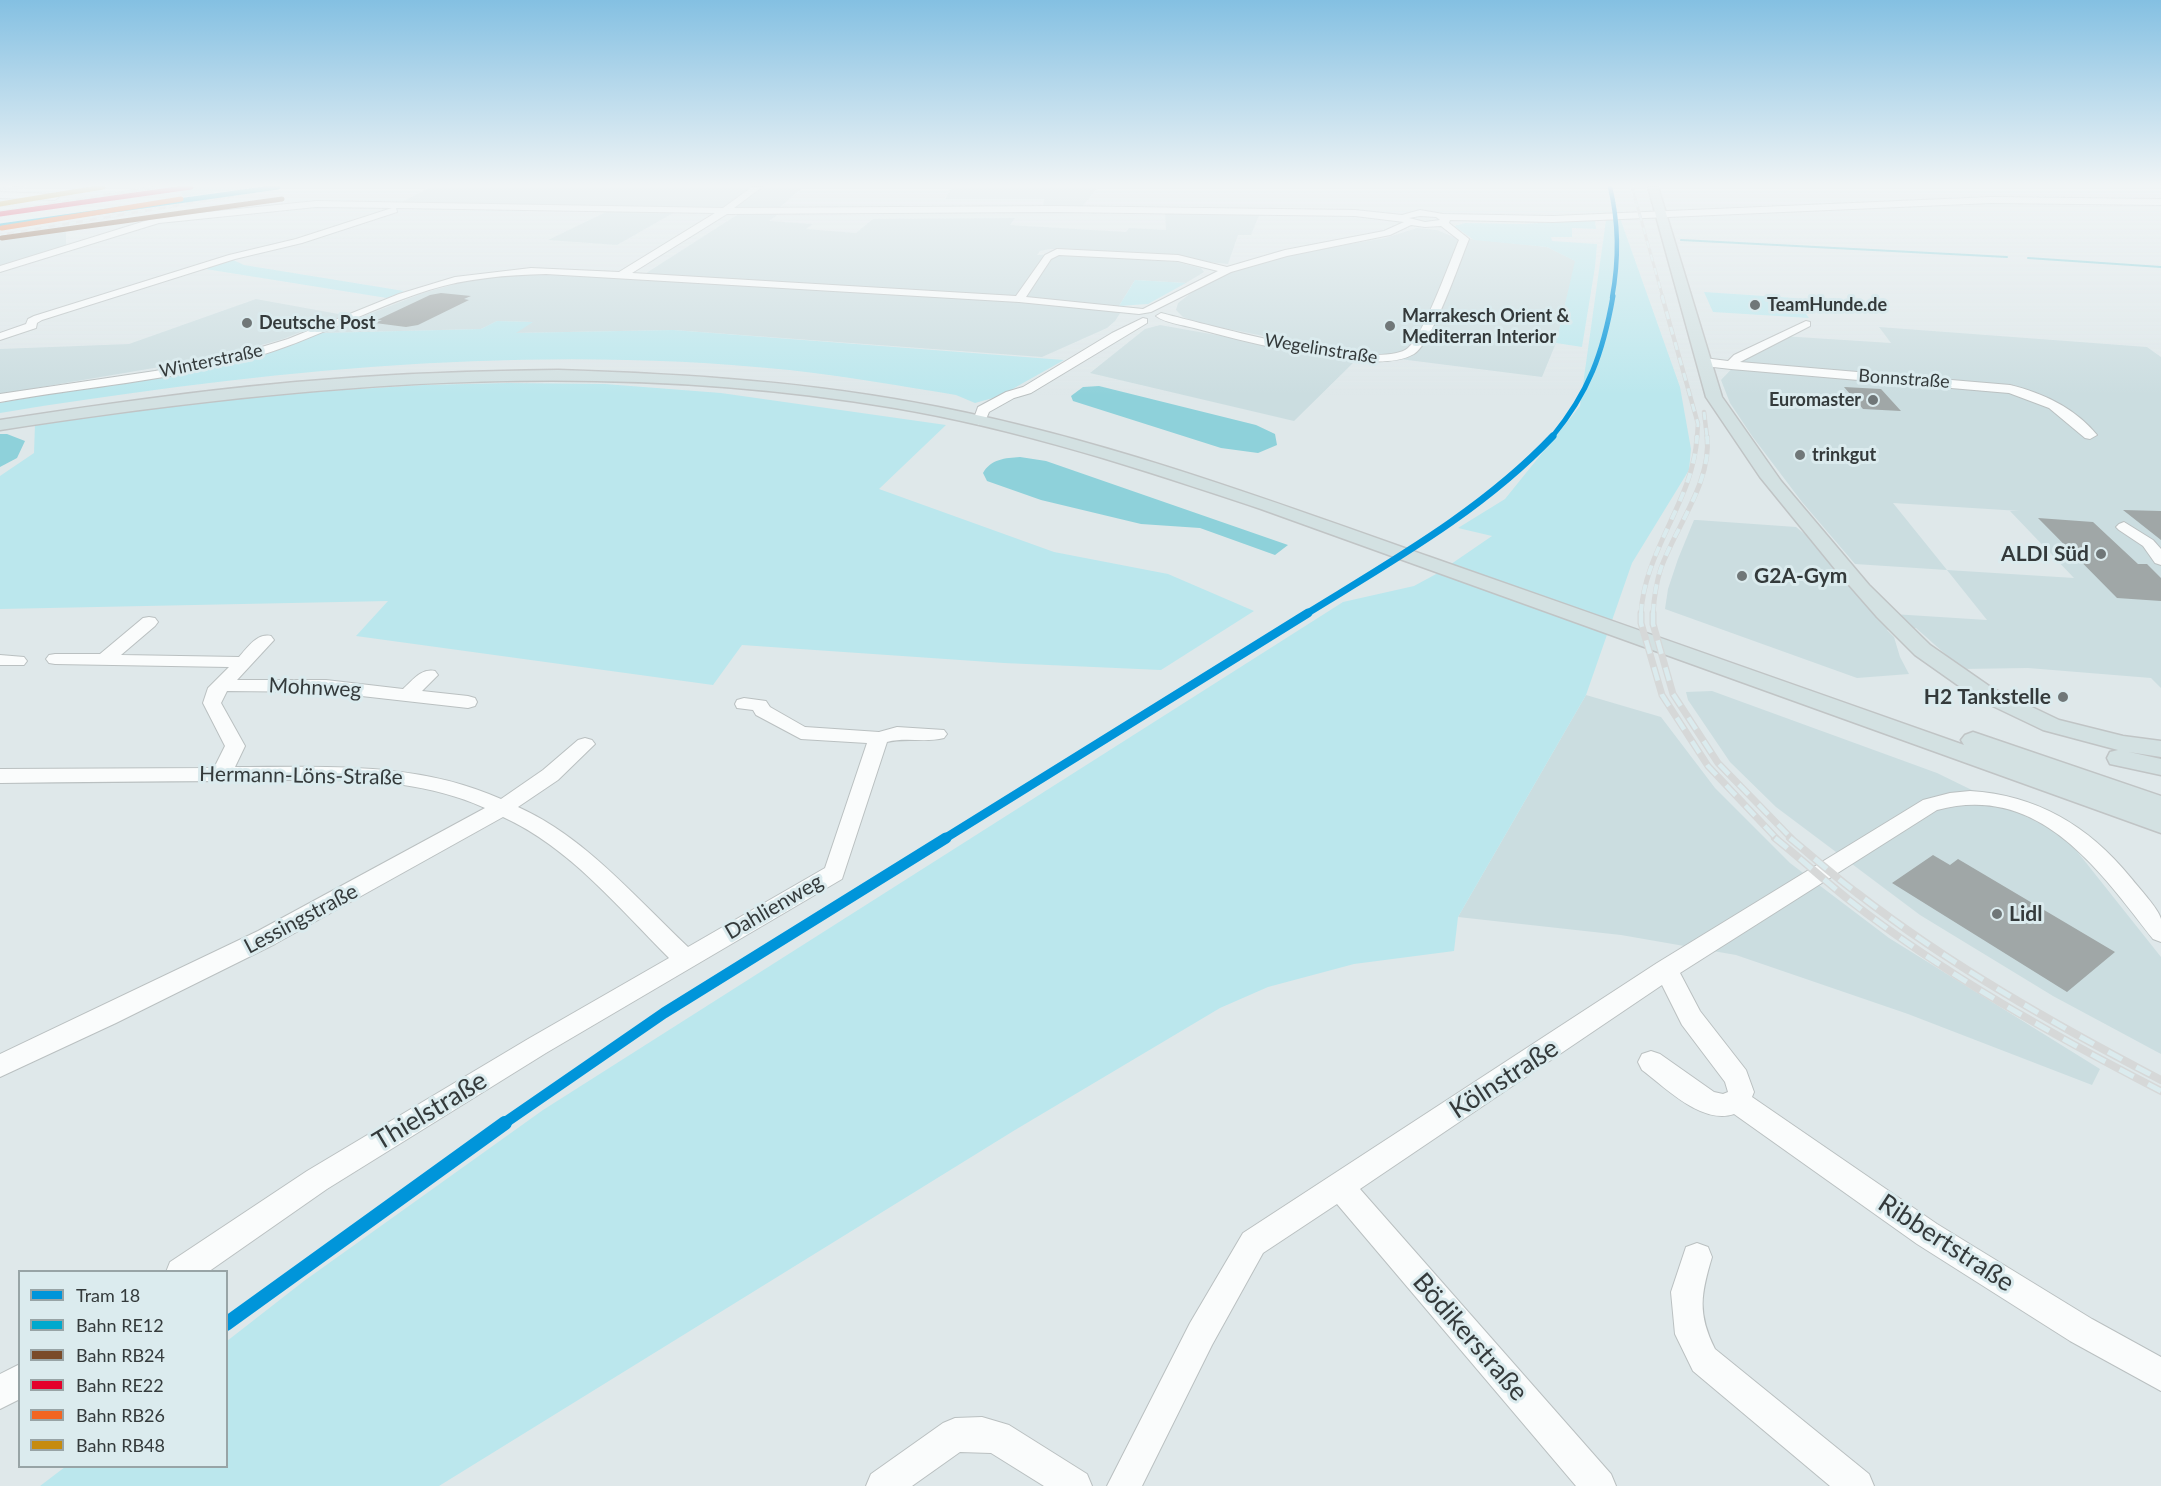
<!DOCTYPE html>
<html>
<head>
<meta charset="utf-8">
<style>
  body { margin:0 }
  #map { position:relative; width:2161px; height:1486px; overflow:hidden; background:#dfe8ea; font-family:Lato,sans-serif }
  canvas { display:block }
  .legend { position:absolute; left:18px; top:1270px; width:210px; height:198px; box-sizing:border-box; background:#dbebee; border:2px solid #98a4a6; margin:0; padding:8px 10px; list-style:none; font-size:18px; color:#343a3b }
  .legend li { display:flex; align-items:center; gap:12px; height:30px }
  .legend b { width:30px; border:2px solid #98a4a6 }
</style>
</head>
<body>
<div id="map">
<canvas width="2161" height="1486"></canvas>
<ul class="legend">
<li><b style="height:8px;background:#0095da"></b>Tram 18</li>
<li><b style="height:8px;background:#00a9ce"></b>Bahn RE12</li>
<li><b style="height:8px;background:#7a4b2a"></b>Bahn RB24</li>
<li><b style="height:8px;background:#e4002b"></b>Bahn RE22</li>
<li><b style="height:8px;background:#f26522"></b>Bahn RB26</li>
<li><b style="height:8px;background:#c68b0f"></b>Bahn RB48</li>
</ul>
</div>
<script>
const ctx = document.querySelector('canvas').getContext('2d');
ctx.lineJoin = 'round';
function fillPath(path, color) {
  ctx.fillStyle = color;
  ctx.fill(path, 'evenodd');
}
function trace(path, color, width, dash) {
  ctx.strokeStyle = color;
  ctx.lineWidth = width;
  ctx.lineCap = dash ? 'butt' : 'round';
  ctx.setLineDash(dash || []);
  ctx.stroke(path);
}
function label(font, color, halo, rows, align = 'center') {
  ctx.font = font + ' Lato,sans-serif';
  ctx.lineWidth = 6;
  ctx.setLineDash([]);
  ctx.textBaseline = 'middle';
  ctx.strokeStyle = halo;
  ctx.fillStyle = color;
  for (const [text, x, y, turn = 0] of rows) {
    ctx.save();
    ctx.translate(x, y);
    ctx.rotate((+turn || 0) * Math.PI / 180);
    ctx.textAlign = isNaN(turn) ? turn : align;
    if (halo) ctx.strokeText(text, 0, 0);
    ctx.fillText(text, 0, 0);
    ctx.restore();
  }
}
fillPath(new Path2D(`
  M 430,187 L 751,187 L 726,208 L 717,210 L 402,202 Z
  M 762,187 L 803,187 L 778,209 L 734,208 Z
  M 952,187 L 1098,187 L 1082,207 L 1043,207 L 1044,199 L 945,199 Z
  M 606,212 L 675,212 L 617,245 L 548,240 Z
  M 1165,212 L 1260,213 L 1251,235 L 1238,235 L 1228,264 L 1118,253 L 1050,249 L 1040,251 L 1037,255 L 1068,254 L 1177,262 L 1201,268 L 1204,272 L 1186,283 L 1135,280 L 1119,306 L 1124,307 L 1115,321 L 1107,328 L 1042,357 L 673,330 L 514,333 L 532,322 L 497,321 L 481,329 L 321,333 L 423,293 L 473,279 L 531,273 L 637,279 L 740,213 L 780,213 L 769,221 L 813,224 L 806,229 L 856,233 L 873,219 L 1015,218 L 1010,225 L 1126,232 L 1129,228 L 1166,230 Z
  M 61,227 L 66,233 L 66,246 L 0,266 L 0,237 Z
  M 1417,228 L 1437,230 L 1454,237 L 1547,247 L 1576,261 L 1556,343 L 1542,377 L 1344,352 L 1198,323 L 1183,317 L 1176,310 L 1178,303 L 1191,293 L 1204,284 L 1244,267 L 1319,249 L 1385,238 Z
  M 256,299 L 344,315 L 283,339 L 219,357 L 0,394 L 0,349 L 129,344 Z
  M 1160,325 L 1222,336 L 1354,362 L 1294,421 L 1090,373 L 1145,329 Z
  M 1879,327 L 2147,347 L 2161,357 L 2161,688 L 2151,678 L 2028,668 L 1962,669 L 1916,628 L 1887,630 L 1894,637 L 1900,657 L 1909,674 L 1857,678 L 1665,609 L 1668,589 L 1678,559 L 1694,520 L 1697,520 L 1796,527 L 1811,539 L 1877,613 L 1987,620 L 1947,570 L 1855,564 L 1802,502 L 1752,436 L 1730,403 L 1721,380 L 1743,357 L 1782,336 L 1891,343 ZM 1893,503 L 2020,511 L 2010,511 L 2074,578 L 1947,570 Z
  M 1712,691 L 1937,773 L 2064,835 L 2161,957 L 2161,1054 L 2053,996 L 1920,915 L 1776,807 L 1730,762 L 1688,700 L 1686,692 Z
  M 1586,695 L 1661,717 L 1715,788 L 1790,863 L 1889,938 L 2100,1069 L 2092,1085 L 1908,1014 L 1736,955 L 1621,935 L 1458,917 Z`), '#cbdde0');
fillPath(new Path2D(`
  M 195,187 L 258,187 L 183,197 L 179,190 Z
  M 1620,218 L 1680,387 L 1691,449 L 1689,470 L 1632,563 L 1586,695 L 1458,917 L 1454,951 L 1354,964 L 1268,987 L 1220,1008 L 1015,1130 L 439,1486 L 40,1486 L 65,1467 L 226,1466 L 227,1341 L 304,1281 L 543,1110 L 1343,602 L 1414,586 L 1438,573 L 1492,536 L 1458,528 L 1505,499 L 1580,406 L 1606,220 Z
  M 1588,220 L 1595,221 L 1596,229 L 1572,228 L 1572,237 L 1551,237 L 1552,241 L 1597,244 L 1595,267 L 1582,347 L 1556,343 L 1575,261 L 1547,247 L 1474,240 L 1454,226 L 1465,223 L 1522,224 Z
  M 231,259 L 244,265 L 404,291 L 387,298 L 199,268 Z
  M 1135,280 L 1186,283 L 1148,304 L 1119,306 Z
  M 1704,292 L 1794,298 L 1809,318 L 1713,312 Z
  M 497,321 L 533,322 L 516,333 L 673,330 L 1064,360 L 1000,396 L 975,403 L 956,395 C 901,386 845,376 789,370 C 585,349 380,361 177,387 C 118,395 59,403 0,413 L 0,403 L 263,354 L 321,333 L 481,329 Z
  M 507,383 L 605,384 L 721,393 L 946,425 L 879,489 L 1054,552 L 1168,574 L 1254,611 L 1161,670 L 1004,663 L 742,645 L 713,685 L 356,636 L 388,601 L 0,609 L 0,476 L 34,453 L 35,424 L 245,396 L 423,385 Z`), '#bbe7ed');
fillPath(new Path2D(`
  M 1099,386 L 1256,425 L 1275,434 L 1277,445 L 1258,453 L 1221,448 L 1073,401 L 1071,396 L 1083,387 Z
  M 0,434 L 7,434 L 25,441 L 17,458 L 0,467 Z
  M 1020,457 L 1046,461 L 1288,545 L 1275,555 L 1200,528 L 1141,524 L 1041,500 L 987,481 L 983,473 C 991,459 1005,458 1020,457 Z`), '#8ed1da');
trace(new Path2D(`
  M 1681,240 L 2007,257
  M 2028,258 L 2161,267`), '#8ed1da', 2);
fillPath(new Path2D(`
  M 441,293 L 471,296 L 464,299 L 469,300 L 418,325 L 406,327 L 375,323 L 382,320 L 377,320 L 430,295 Z
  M 1844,387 L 1881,389 L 1901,411 L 1863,409 Z
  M 2123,510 L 2161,511 L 2161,540 Z
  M 2038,518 L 2093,522 L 2138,564 L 2147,564 L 2161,578 L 2161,601 L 2117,598 Z
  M 1933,855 L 1950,865 L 1958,859 L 2115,952 L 2067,992 L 1892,883 Z`), '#a0a7a7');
const minor = new Path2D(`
  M 752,187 L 762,187 L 734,208 L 1055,206 L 1355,210 L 1402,215 L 1420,210 L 1443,214 L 1553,216 L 1991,197 L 2161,199 L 2161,205 L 1991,203 L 1553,222 L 1450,220 L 1449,223 L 1469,239 C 1460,261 1432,344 1414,354 C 1400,362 1381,362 1365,361 C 1307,357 1250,343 1194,328 C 1183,325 1165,323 1156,316 L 1161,313 C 1202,323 1378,373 1408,348 C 1424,335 1450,261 1459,240 L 1441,226 L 1425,227 L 1411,225 L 1390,235 L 1287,256 L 1231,272 L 1151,312 L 1139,314 L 1019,302 L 546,274 C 507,275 467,278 429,290 C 368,309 312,341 251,358 C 169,381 83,387 0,402 L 0,394 L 155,371 L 242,353 L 288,339 L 399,294 L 455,277 L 531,268 L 619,272 L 715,213 L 396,208 L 397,212 L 302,243 L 235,259 L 42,320 L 37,323 L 36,328 L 0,340 L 0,333 L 26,324 L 28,319 L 34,316 L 229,255 L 296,239 L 392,208 L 316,207 L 159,223 L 0,272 L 0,266 L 158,217 L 316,201 L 723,208 ZM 1055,212 L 1355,216 L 1404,222 L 1384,231 L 1285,250 L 1227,267 L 1178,255 L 1057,249 L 1045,255 L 1016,296 L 632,273 L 727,214 ZM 1420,216 L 1436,217 L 1440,220 L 1425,222 L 1409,218 ZM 1059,255 L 1178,261 L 1218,271 L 1143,309 L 1026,297 L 1051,259 Z
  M 0,192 L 55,194 L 59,197 L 55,200 L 0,198 Z
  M 1143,318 L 1147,319 L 1147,323 L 1031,393 L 1014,398 L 989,412 L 984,424 L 979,425 L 973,421 L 978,407 L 1006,392 L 1023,387 L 1112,333 Z
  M 1806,321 L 1810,322 L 1810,326 L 1740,362 L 2010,385 C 2043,393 2075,408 2097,435 L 2090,439 L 2085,438 L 2049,408 L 2009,393 L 1731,369 L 1704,366 L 1698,362 L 1704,358 L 1728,361 L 1734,355 Z
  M 2124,522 L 2153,540 L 2161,549 L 2161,565 L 2155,563 L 2143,546 L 2119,530 L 2116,527 L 2119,524 Z
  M 149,617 L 155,618 L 158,622 L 155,626 L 121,655 L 239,657 C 248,647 257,633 271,636 L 274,640 L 237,680 L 326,680 L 403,689 C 413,680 421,668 435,671 L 438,675 L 422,691 L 468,696 L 475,698 L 477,702 L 475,706 L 468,708 L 326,692 L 227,691 L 221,703 L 245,746 L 235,767 C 325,767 417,761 501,799 L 543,770 L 578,740 L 585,738 L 592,740 L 595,744 L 558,780 L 518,807 C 585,837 635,897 688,947 L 825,868 L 867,743 L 801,739 L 756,715 L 753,710 L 737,708 L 735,704 L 737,700 L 744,698 L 766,701 L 770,707 L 805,727 L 879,732 L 897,727 L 944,730 L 947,734 L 944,738 C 925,743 906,737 887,742 L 842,879 L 546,1053 L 327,1189 L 208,1272 L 166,1272 L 170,1262 L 307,1171 L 528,1039 L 669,958 C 618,907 569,847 503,817 L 275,944 L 116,1023 L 0,1077 L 0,1054 L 258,931 L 485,808 C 405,772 314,780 229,781 C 152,781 76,782 0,783 L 0,769 L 214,768 L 225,746 L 203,703 L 208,688 L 229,667 L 55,664 L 49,663 L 46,659 L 49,655 L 55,654 L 100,654 L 143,618 Z
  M 0,655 L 24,657 L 27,661 L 24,665 L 0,665 Z
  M 1970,791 C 2037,795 2089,826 2131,878 C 2138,887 2159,909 2161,919 C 2161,926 2161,934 2161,942 L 2153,939 C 2099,870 2039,782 1937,810 L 1680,973 L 1700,1011 L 1746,1070 L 1754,1092 L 1752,1097 L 1937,1224 L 2092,1319 L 2161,1357 L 2161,1391 L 2070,1341 L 1917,1244 L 1734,1114 C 1702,1125 1666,1088 1642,1070 L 1638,1062 L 1642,1054 L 1651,1051 L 1660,1054 L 1714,1092 L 1723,1094 L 1728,1092 L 1725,1082 L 1682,1025 L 1662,985 L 1360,1189 L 1611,1474 L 1616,1486 L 1576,1486 L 1337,1204 L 1263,1253 L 1212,1345 L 1142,1486 L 1107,1486 L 1190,1323 L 1243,1233 L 1657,963 L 1923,800 L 1950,793 Z
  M 1697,1243 L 1708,1247 L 1712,1257 C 1701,1294 1697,1313 1715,1349 L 1869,1474 L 1874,1486 L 1830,1486 L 1693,1371 L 1675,1334 L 1671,1292 L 1686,1247 Z
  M 20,1364 L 20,1399 L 0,1409 L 0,1374 Z
  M 982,1417 L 1009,1425 L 1087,1474 L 1092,1486 L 1044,1486 L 991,1453 L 960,1452 L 912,1486 L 866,1486 L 871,1474 L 943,1423 L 955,1418 Z`);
const major = new Path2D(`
  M 1648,187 L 1658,187 L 1722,397 L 1781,481 L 1869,585 L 1930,645 L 1992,688 L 2059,720 L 2123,736 L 2161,741 L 2161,757 L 2129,752 L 2161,759 L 2161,775 L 2110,764 L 2107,758 L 2110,752 L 2118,750 L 2043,730 L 1976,698 L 1915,655 L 1877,617 L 1835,569 L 1760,477 L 1706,397 Z
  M 558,370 C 686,374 813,382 938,407 C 1107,440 1269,500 1430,557 C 1608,619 1786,682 1964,745 L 1961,740 L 1965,735 L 1973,732 L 2161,796 L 2161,814 L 2044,773 L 2161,814 L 2161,833 L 1261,509 C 1141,469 1020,429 895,408 C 597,357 297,384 0,430 L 0,420 C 111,403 223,387 335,379 C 409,373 484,371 558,370 Z`);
trace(minor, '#bac0c1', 2);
trace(major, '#c0c4c5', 3);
fillPath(minor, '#fafcfc');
fillPath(major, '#d3e1e2');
const railFar4 = new Path2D(`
  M 1632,187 L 1663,298
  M 0,189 L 24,187
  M 0,212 L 157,187
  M 0,235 L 233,196`);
const railFar3 = new Path2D(`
  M 1662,296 L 1698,424 L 1697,437
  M 1704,412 L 1707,437`);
const railFar2 = new Path2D(`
  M 1641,614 C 1644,550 1694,500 1697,436
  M 1653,614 C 1654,598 1656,583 1661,568 C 1676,526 1712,482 1707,436`);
const railFar1 = new Path2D(`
  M 1641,613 L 1641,623 L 1662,695 L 1708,766 L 1777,839
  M 1653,613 L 1653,624 L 1673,694 L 1718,763 L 1792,839`);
const rail = new Path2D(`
  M 1775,838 C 1800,858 1824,880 1849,900 C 1945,975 2053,1035 2161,1091
  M 1790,838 C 1812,856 1834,876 1857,893 C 1951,966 2056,1025 2161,1080`);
trace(railFar4, '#d6d8d8', 3);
trace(railFar3, '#d6d8d8', 4.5);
trace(railFar2, '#d6d8d8', 5);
trace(railFar1, '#d6d8d8', 7);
trace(rail, '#d6d8d8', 8);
trace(railFar4, '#dbebee', 2, [7]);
trace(railFar3, '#dbebee', 3, [8]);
trace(railFar2, '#dbebee', 4, [10]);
trace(railFar1, '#dbebee', 4.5, [14]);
trace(rail, '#dbebee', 5, [16]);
trace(new Path2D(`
  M 0,226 L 278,187`), '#00a9ce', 5);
trace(new Path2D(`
  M 2,238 L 282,199`), '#7a4b2a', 5);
trace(new Path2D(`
  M 0,214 L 191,187`), '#e4002b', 5);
trace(new Path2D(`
  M 2,228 L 181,199`), '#f26522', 5);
trace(new Path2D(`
  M 0,204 L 103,187`), '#c68b0f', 5);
trace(new Path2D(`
  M 1610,187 C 1619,224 1619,260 1612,298`), '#0095da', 4.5);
trace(new Path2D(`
  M 1552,437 C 1589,392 1603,353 1613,296`), '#0095da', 5);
trace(new Path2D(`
  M 1306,614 C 1392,561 1483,510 1553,436`), '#0095da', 7);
trace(new Path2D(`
  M 944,839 L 1308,613`), '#0095da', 9);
trace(new Path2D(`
  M 503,1124 L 664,1013 L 946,838`), '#0095da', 11);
trace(new Path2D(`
  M 226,1324 L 505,1123`), '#0095da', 14);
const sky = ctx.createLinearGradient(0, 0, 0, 395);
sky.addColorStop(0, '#84c0e2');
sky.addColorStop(0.47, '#f1f5f6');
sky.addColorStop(1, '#f1f5f600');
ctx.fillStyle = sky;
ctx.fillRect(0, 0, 2161, 395);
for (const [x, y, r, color] of [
  [1755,305,6,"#707778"],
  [247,323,6,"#707778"],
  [1390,326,6,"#707778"],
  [1873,400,6,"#707778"],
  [1800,455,6,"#707778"],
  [2101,554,6,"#707778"],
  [1742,576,6,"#707778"],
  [2063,697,6,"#707778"],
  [1997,914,6,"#707778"]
]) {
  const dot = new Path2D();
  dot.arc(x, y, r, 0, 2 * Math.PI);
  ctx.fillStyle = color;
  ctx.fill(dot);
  trace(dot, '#dbebee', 2);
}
label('bold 18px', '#343a3b', '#dbebee', [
  ["TeamHunde.de",1767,305],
  ["Marrakesch Orient &",1402,316],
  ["Mediterran Interior",1402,337],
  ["Deutsche Post",259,323],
  ["Euromaster",1861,400,"right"],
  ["trinkgut",1812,455]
], 'left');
label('18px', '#343a3b', '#dbebee', [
  ["Wegelinstraße",1321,349,9],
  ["Winterstraße",211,361,-12],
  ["Bonnstraße",1904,379,4]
]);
label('bold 21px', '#343a3b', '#dbebee', [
  ["ALDI Süd",2089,554],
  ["G2A-Gym",1754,576,"left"],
  ["H2 Tankstelle",2051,697],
  ["Lidl",2009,914,"left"]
], 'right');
label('21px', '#343a3b', '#dbebee', [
  ["Mohnweg",315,688,3],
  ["Hermann-Löns-Straße",301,776,1],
  ["Dahlienweg",774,907,-30],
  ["Lessingstraße",301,919,-28]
]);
label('26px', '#343a3b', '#dbebee', [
  ["Kölnstraße",1504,1079,-33],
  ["Thielstraße",430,1111,-31],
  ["Ribbertstraße",1946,1243,33],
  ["Bödikerstraße",1470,1337,49]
]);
</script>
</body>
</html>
